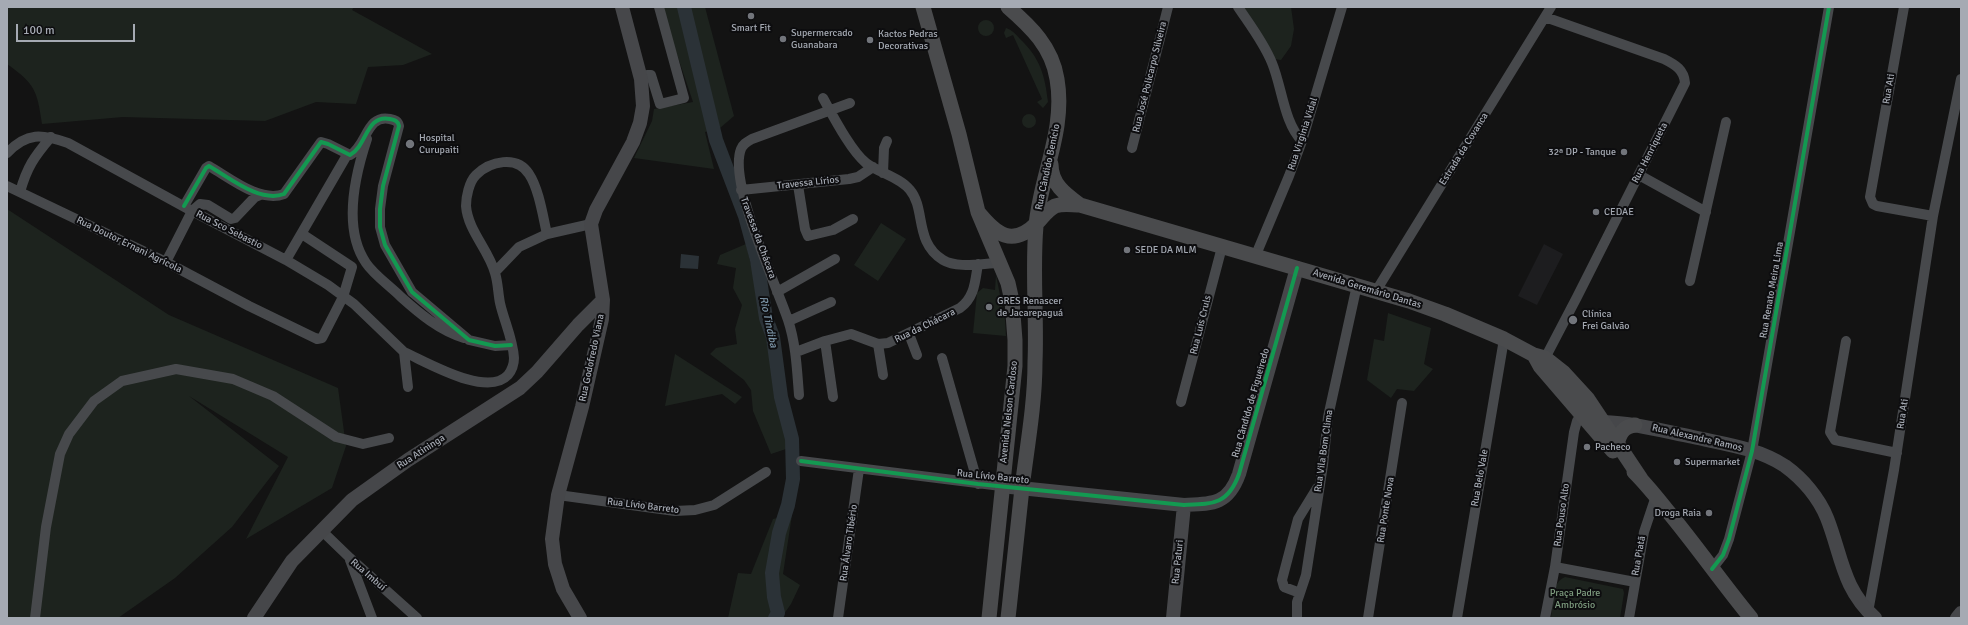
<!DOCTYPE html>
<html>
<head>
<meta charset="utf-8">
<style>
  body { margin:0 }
  #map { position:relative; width:1968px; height:625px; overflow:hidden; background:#131313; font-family:Signika,sans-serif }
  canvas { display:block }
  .frame { position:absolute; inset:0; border:8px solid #a5aab3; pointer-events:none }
  .scale { position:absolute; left:16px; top:24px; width:119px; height:18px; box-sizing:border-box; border:2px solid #a5aab3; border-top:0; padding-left:5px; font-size:12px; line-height:14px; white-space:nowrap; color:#a5aab3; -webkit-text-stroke:3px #0d0d0f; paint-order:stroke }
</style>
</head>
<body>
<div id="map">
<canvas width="1968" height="625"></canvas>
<div class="frame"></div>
<div class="scale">100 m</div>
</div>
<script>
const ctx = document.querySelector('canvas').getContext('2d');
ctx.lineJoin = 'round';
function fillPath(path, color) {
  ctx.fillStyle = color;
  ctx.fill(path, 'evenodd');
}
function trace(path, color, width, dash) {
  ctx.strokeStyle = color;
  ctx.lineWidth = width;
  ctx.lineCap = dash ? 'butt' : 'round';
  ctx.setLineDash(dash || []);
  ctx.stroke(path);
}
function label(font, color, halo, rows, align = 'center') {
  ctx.font = font + ' Signika,sans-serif';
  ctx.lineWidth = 4;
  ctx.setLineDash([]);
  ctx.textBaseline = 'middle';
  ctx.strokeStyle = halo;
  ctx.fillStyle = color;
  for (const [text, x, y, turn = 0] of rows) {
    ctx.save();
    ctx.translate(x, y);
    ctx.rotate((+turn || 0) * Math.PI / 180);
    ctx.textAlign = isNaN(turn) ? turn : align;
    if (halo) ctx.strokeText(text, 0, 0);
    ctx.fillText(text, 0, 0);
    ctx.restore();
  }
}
fillPath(new Path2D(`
  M 1544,244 L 1563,254 L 1537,305 L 1518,296 Z`), '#1d1d1f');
fillPath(new Path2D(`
  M 7,7 L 354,7 L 352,10 L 432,54 L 403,65 L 368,67 L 356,104 L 316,102 L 265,121 L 123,117 L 42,124 C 37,90 35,84 7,64 Z
  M 661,7 L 705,7 L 734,116 L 720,128 L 705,132 L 714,169 L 634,158 L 652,121 L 654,109 L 693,102 Z
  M 1242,7 L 1291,7 L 1294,29 L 1291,46 L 1281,60 L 1274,59 Z
  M978 28a8 8 0 1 1 16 0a8 8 0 1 1-16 0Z
  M 1006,28 C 1012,30 1016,34 1020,39 C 1040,58 1045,75 1048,102 L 1043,108 L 1037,102 L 1042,99 L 1013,35 L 1006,38 L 1004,33 Z
  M1022 121a7 7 0 1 1 14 0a7 7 0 1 1-14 0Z
  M 7,209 L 169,315 L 338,388 L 346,446 L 332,488 L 246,539 L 288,457 L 189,396 L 279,466 L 232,527 L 175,578 L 118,618 L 7,618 Z
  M 881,223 L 906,239 L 878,281 L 854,265 Z
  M 746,244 L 776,365 L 778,399 L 789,436 L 789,448 L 771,454 L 753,411 L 751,390 L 744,380 L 710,354 L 716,348 L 737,344 L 735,329 L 742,305 L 733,288 L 736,268 L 717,264 L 720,255 Z
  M 996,275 L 1005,320 L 1006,336 L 973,333 L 977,293 L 983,288 L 995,290 Z
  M 1388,313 L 1431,328 L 1424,364 L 1433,369 L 1414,391 L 1397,389 L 1391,398 L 1367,380 L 1374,339 L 1384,341 Z
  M 675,354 L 742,397 L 735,404 L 722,394 L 665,406 Z
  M 792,515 L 783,574 L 800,585 L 791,604 L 781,618 L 728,618 L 738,573 L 751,574 L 773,519 Z
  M 1565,577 L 1623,589 L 1624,593 L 1620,618 L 1551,618 C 1553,605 1551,582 1565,577 Z`), '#1d231e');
fillPath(new Path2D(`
  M 681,254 L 699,256 L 698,269 L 680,268 Z`), '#2b3237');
trace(new Path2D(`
  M 684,7 L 716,140 L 745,216 L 757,260 L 766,318 L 773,337 L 781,397 L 792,439 L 793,479 L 788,505 L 779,533 L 772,573 L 774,597 L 778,613 L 775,618`), '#2b3237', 14);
trace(new Path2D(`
  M 1238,7 C 1250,25 1264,43 1272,63 C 1282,87 1284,123 1302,141
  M 1904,7 L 1870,197 L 1873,204 L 1877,206 L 1933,216
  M 641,79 L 647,75 L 651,75 L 660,104 L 684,98 L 659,7
  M 823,98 C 833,116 851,151 866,163 C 879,173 900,177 910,190 C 926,209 914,242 943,260 C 958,269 983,263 1000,263
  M 367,139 C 355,175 342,228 366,263 C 374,275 390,286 401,297 C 420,314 439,330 464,338
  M 1132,148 L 1168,7
  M 7,153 C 27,132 42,134 68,143 L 192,211 L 286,260 L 328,285 L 354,304 L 404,352 L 408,387
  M 883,173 L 884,148 L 887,141
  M 1639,175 L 1706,212
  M 798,185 L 805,229 L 808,236 L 833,230 L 853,219
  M 7,186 L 166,262 L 249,306 L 317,339 L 322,338 L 343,297 L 352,267 L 302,234
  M 741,190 L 849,179 L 858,177 L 873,167
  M 20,192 C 27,167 34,157 51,137
  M 184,206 L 206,168 L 209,166 C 230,178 260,203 284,194 L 321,142 L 328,144 L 350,155 C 367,146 366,114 390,119 C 395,120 398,121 399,126 L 383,186 L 380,209 L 380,227 L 385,245 L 412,292 L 469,340 L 495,346 L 511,345
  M 1255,257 L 1289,176 L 1302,141 L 1342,7
  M 286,260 L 347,155
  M 166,262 L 192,211 L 200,204 L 208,205 L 231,219 L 235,218 L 255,197 L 260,195
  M 495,272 L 519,247 L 547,234
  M 1690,281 L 1726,122
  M 1376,291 L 1551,7
  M 777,292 L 835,259
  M 789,321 L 831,302
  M 909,334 L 917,355
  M 825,341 L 833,397
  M 1846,341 L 1830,432 L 1835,440 L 1897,453
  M 878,344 L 883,375
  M 404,352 C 427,362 487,398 508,375 C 512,370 514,365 514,358 C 513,339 504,321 500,303 C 498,293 498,282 495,273 C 489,250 468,231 466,206 C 466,197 469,182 476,175 C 490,161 517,155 529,174 C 539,189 543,217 547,234 L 591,224
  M 796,352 L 825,341 L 851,334 L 878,344 L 888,343 L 960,308 C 975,297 975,281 978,264
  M 942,358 L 978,484
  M 1542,364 L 1577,297 L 1685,83 C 1684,70 1676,65 1664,59 L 1545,17
  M 799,395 C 797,370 796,344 788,320 C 776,284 728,182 741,149 C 743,144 747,142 752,139 L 850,103
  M 1181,402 L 1222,247
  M 801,461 L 1001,486
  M 558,495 L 675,511 L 695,510 L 714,505 L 766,472
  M 321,530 L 350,558 L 417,618
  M 350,560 L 372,618
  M 1555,567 L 1635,582
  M 1712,569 L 1723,555 L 1729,539 L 1752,451 L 1829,7
  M 1300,593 L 1284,587 L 1282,580 L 1298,519 L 1317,488
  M 1868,612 L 1894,470 L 1933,216 L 1961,79
  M 35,618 L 46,527 L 60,454 L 69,434 L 94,401 L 122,381 L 176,369 L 233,379 L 273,396 L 336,437 L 363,444 L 389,438
  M 838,618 L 859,469
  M 1297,618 L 1297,602 L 1306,575 L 1323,465 L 1328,417 L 1357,285
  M 1368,618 L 1402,403
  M 1457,618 L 1504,339
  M 1545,618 L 1555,567 L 1574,432 L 1577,421 L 1582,415
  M 1629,618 L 1644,532 L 1656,496`), '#47494c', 10);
trace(new Path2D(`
  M 1603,422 C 1634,423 1663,431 1693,437 C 1724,444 1758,448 1785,466 C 1803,479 1819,498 1827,518 C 1842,556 1842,588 1875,618
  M 1001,486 L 1184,505 C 1212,504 1228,505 1239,474 L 1297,268
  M 254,618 L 292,561 L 352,500 L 408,460 L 520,388 L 537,372 L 578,325 L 603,300
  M 580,618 L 563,589 L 555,564 L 552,539 L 558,495 L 582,407 L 602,319 L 603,300 L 591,224 L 596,210 L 633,142 L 640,123 L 643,106 L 641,79 L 622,7
  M 1173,618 L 1184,505
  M 1957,618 L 1961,613`), '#46474a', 14);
trace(new Path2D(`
  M 923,7 L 959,134 L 978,212 L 1008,283 L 1012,301 L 1015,340 L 1015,366 L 989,618
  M 1051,164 C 1051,184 1065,194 1080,205
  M 978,212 C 996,234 1012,248 1037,223 C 1043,217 1047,210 1055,206 C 1063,203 1072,205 1080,205 L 1409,301 L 1445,314 L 1504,339 L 1534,355 L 1545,358 L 1564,373 L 1587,398 L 1641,479
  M 1534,355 L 1540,366 L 1613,451
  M 1617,444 C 1620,433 1623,427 1635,425
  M 1634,472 C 1647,485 1659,500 1670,514 C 1698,548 1723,584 1751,618
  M 1008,618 C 1013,575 1017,532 1022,488 C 1027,447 1035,404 1035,362 C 1037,317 1032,271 1036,226 C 1040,176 1066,131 1057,79 C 1052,47 1031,27 1008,7`), '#4a4b4d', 15);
trace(new Path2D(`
  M 184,206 L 206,168 L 209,166 C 230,178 260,203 284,194 L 321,142 L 328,144 L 350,155 C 367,146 366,114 390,119 C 395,120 398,121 399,126 L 383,186 L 380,209 L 380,227 L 385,245 L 412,292 L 469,340 L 495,346 L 511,345
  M 801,461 L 978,484 L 1184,505 C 1212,504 1228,505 1239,474 L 1297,268
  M 1712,569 L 1723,555 L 1729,539 L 1752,451 L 1829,7`), '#139951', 4);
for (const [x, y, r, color] of [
  [751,16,4,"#72757b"],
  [783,39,4,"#72757b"],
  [870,40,4,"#72757b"],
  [410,144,5,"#72757b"],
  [1624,152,4,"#72757b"],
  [1596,212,4,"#72757b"],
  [1127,250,4,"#72757b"],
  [989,307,4,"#72757b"],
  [1573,320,5,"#72757b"],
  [1587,447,4,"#72757b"],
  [1677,462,4,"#72757b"],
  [1709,513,4,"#72757b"]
]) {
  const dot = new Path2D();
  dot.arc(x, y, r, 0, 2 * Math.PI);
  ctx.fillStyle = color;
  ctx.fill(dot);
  trace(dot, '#0d0d0f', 1.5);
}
label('10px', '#a5aab3', '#0d0d0f', [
  ["Smart Fit",751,28,"center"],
  ["Supermercado",791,33],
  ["Guanabara",791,45],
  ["Kactos Pedras",878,34],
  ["Decorativas",878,46],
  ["Hospital",419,138],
  ["Curupaiti",419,150],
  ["32ª DP - Tanque",1616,152,"right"],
  ["CEDAE",1604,212],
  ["SEDE DA MLM",1135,250],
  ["GRES Renascer",997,301],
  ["de Jacarepaguá",997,313],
  ["Clínica",1582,314],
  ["Frei Galvão",1582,326],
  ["Pacheco",1595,447],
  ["Supermarket",1685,462],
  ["Droga Raia",1701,513,"right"]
], 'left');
label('10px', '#a5aab3', '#0d0d0f', [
  ["Rua José Policarpo Silveira",1150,77,-76],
  ["Rua Ati",1889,89,-80],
  ["Rua Virginia Vidal",1303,134,-72],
  ["Estrada da Covanca",1464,149,-58],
  ["Rua Henriqueta",1650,153,-63],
  ["Rua Cândido Benício",1048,167,-78],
  ["Travessa Lírios",808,183,-6],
  ["Rua Sco Sebastio",229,230,27],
  ["Travessa da Chácara",758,238,70],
  ["Rua Doutor Ernani Agrícola",129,245,26],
  ["Avenida Geremário Dantas",1367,289,17],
  ["Rua Renato Meira Lima",1772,290,-80],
  ["Rua Luís Cruls",1201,325,-76],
  ["Rua da Chácara",925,326,-26],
  ["Rua Godofredo Viana",592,358,-78],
  ["Rua Cândido de Figueiredo",1251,403,-74],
  ["Avenida Nelson Cardoso",1009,412,-84],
  ["Rua Ati",1903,414,-81],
  ["Rua Alexandre Ramos",1697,438,13],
  ["Rua Vila Bom Clima",1324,451,-82],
  ["Rua Atininga",421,452,-33],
  ["Rua Lívio Barreto",993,477,6],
  ["Rua Belo Vale",1480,478,-80],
  ["Rua Lívio Barreto",643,506,7],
  ["Rua Ponte Nova",1386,510,-81],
  ["Rua Pouso Alto",1562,515,-82],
  ["Rua Álvaro Tibério",849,543,-82],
  ["Rua Piatã",1639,556,-80],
  ["Rua Paturi",1178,562,-84],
  ["Rua Imbuí",368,575,41]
]);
label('10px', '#7e9c7f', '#0d0d0f', [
  ["Praça Padre",1575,593],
  ["Ambrósio",1575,605]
]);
label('italic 11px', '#7f98ab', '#0d0d0f', [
  ["Rio Tindiba",768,322,78]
]);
</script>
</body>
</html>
